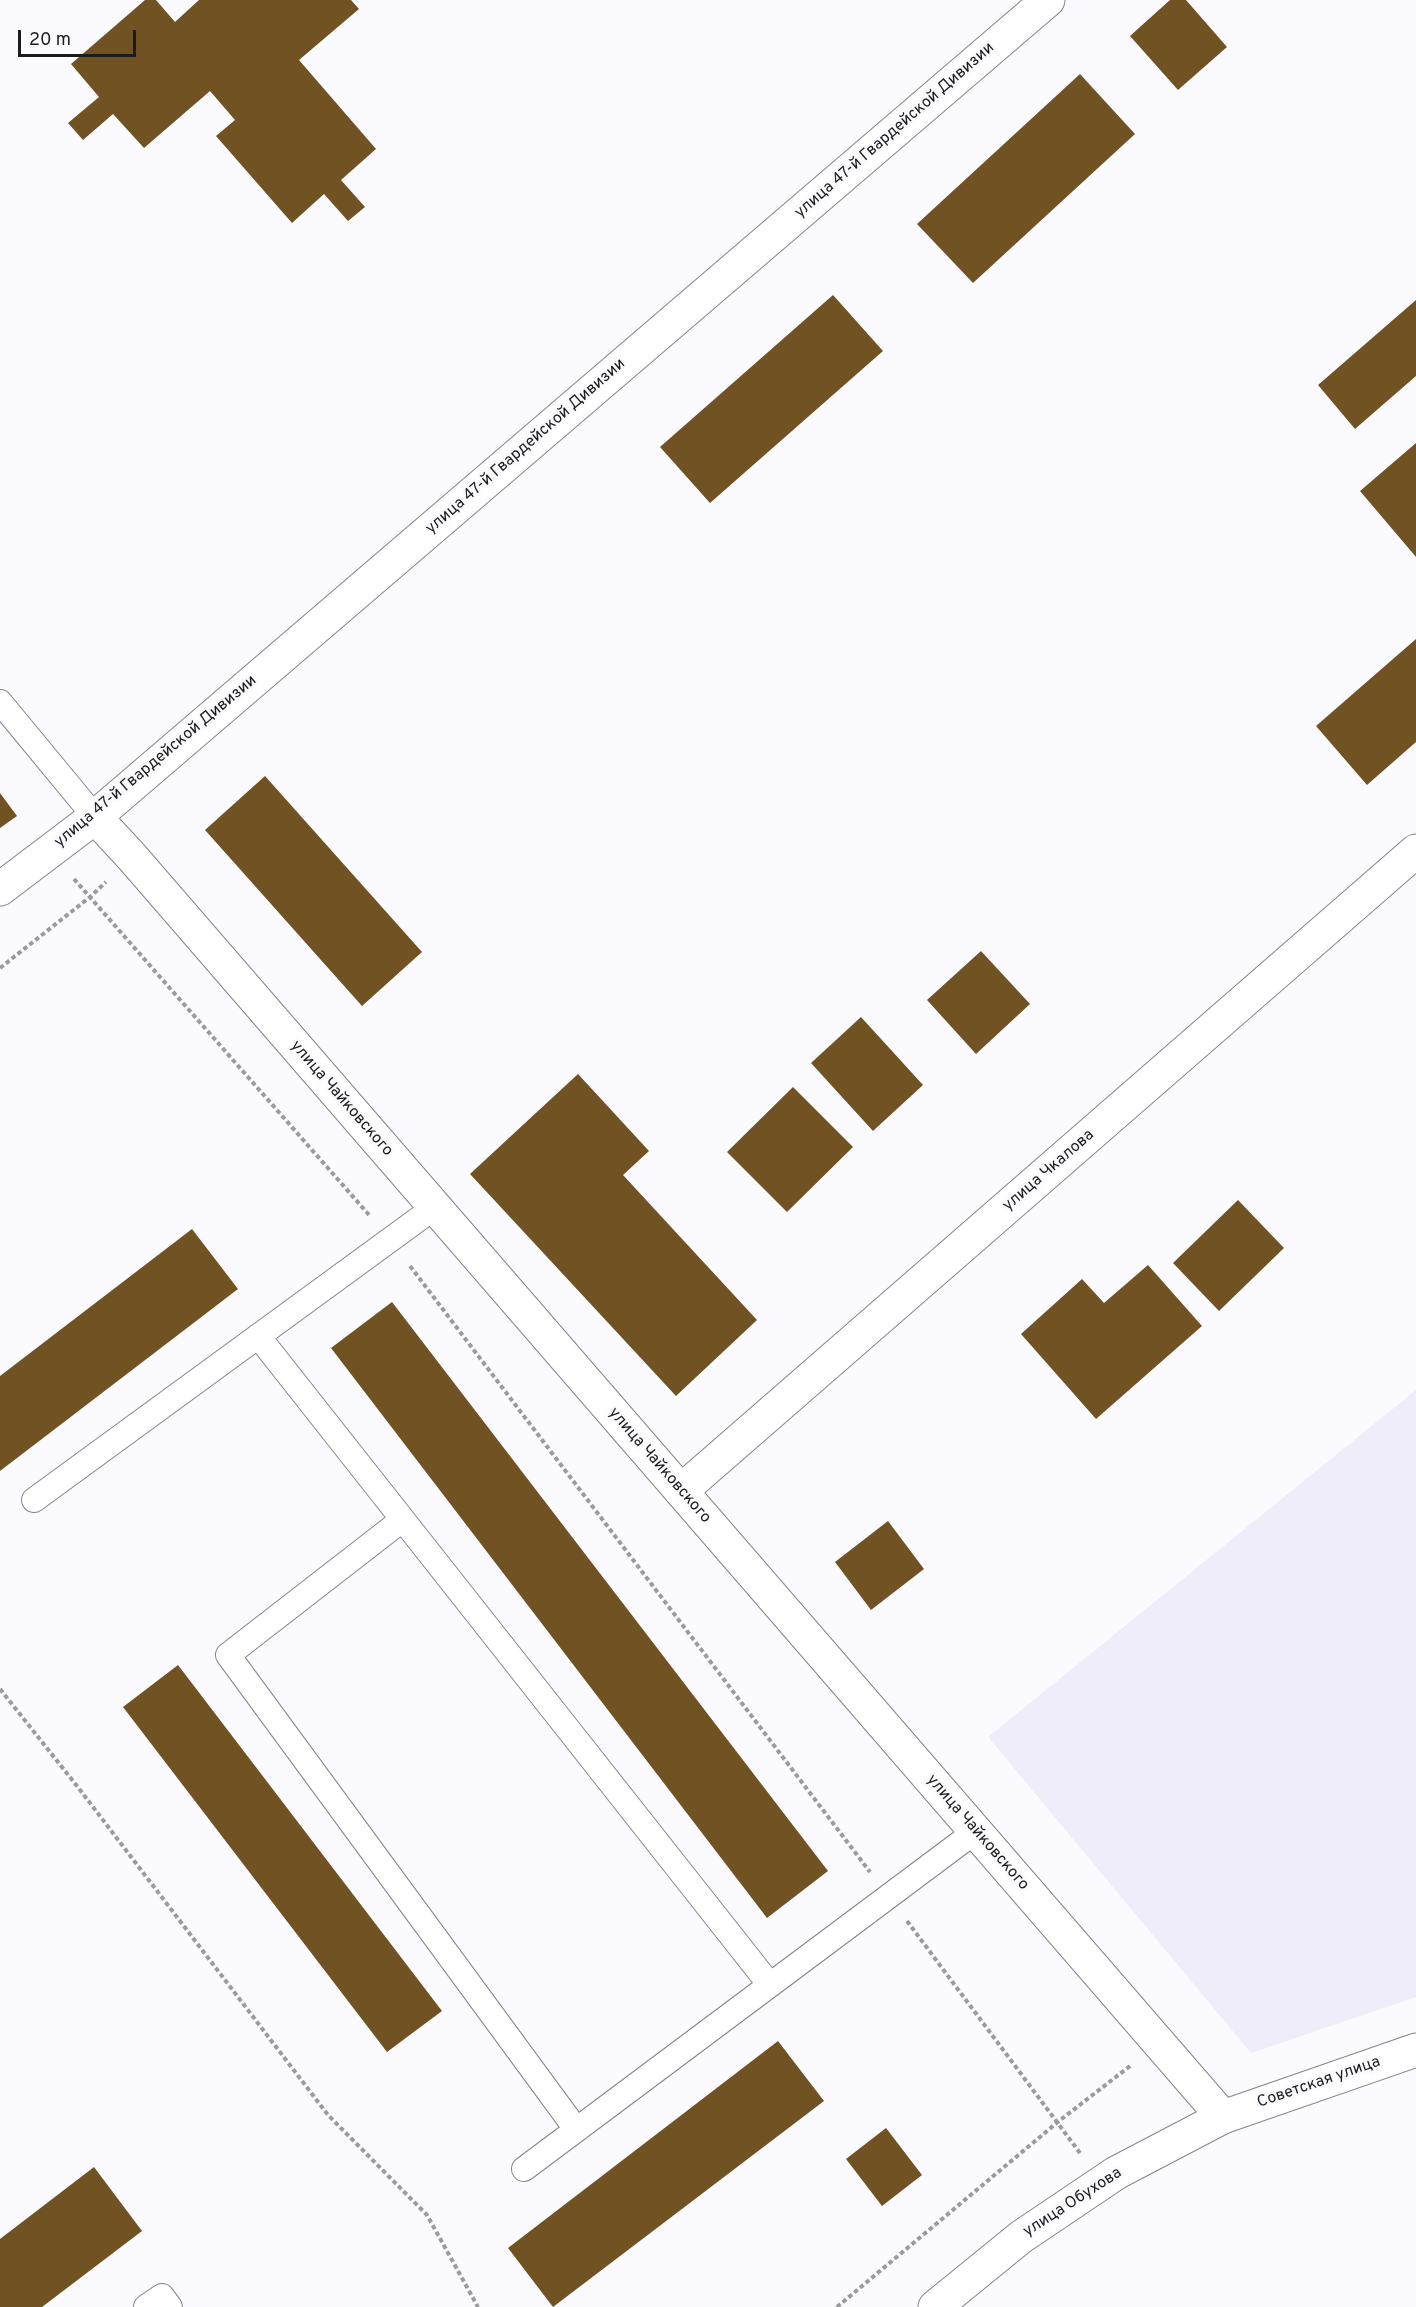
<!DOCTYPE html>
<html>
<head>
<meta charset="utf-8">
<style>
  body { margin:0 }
  #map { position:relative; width:1416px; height:2307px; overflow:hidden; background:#fafaff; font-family:Overpass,sans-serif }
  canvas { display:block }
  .scale { position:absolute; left:18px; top:30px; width:118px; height:27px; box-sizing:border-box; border:3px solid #1c1c1d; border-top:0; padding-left:8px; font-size:18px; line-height:21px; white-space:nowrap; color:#1c1c1d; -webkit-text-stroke:4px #fafaff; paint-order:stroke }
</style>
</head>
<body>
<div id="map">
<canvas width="1416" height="2307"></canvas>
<div class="scale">20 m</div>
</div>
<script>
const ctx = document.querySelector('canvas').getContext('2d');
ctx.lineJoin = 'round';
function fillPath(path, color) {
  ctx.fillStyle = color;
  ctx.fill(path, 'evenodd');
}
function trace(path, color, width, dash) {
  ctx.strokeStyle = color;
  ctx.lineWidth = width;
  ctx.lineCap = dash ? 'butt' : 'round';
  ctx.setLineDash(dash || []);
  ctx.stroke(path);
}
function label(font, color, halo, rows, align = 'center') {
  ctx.font = font + ' Overpass,sans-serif';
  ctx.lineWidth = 6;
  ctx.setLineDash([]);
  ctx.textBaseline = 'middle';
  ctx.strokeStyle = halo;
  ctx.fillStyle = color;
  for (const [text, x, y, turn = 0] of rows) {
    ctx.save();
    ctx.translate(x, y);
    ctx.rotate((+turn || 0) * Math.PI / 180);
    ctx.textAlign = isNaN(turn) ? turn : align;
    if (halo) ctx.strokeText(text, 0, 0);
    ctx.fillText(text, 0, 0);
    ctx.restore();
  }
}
fillPath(new Path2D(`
  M 1416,1390 L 1416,1997 L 1251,2053 L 988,1737 Z`), '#eeedf9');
fillPath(new Path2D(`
  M 145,0 L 156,0 L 175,22 L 199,0 L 351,0 L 359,9 L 299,60 L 376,149 L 341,180 L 365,207 L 348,221 L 324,194 L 292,223 L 216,136 L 235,120 L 210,91 L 144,148 L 113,114 L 83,140 L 68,123 L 99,97 L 71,64 Z
  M 1170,0 L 1186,0 L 1227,47 L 1178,90 L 1130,36 Z
  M 1080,74 L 1135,134 L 973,283 L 917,224 Z
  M 833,295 L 883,351 L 710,503 L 660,447 Z
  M 1416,300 L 1416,376 L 1355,429 L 1318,385 Z
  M 1416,443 L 1416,557 L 1360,491 Z
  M 1416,639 L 1416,742 L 1367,785 L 1316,726 Z
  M 265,776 L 422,952 L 362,1006 L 205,830 Z
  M 0,793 L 17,816 L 0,828 Z
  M 981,951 L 1030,1004 L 976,1054 L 927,1000 Z
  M 861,1017 L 923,1085 L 873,1131 L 811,1063 Z
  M 578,1074 L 649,1151 L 623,1175 L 757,1320 L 676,1396 L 470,1174 Z
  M 793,1087 L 853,1147 L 787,1212 L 727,1152 Z
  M 1238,1200 L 1284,1248 L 1219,1311 L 1173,1263 Z
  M 192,1229 L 238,1289 L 0,1471 L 0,1376 Z
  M 1148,1265 L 1202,1326 L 1096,1419 L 1021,1334 L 1082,1279 L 1104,1303 Z
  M 392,1302 L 828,1871 L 767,1918 L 331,1348 Z
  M 888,1521 L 924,1569 L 871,1610 L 835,1562 Z
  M 178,1665 L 442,2011 L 387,2052 L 123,1707 Z
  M 778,2041 L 824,2101 L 553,2307 L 508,2248 Z
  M 886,2128 L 922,2175 L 882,2206 L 846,2159 Z
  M 94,2167 L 142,2231 L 42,2307 L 0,2307 L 0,2239 Z`), '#705223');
const service = new Path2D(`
  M 0,702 L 95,817
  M 258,1336 L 770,1985
  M 34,1500 L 435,1207
  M 402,1520 L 228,1655 L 576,2129
  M 524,2169 L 976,1831
  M 146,2307 L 162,2296 L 170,2307`);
const minor = new Path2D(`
  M 681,1491 L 1416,851`);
const tertiary = new Path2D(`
  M 95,817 L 132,857 L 1223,2117
  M 0,889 L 95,817 L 1048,0`);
const secondary = new Path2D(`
  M 935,2307 L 1021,2237 L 1116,2173 L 1223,2117 L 1416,2050`);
trace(service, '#858589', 26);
trace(minor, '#858589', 35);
trace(tertiary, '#858589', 35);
trace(secondary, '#858589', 35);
trace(new Path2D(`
  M 74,879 L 370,1216
  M 0,968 L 90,897 L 106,882
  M 410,1266 L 870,1872
  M 0,1689 L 77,1786 L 328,2115 L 427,2215 L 478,2307
  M 907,1921 L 1080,2153
  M 837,2307 L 1059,2121 L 1130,2066`), '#9b9b9e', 4, [4.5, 3]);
trace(service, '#fff', 24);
trace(minor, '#fff', 33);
trace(tertiary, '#fff', 33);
trace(secondary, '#fff', 33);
label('16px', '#1c1c1d', '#fafaff', [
  ["улица 47-й Гвардейской Дивизии",895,131,-41],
  ["улица 47-й Гвардейской Дивизии",526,447,-41],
  ["улица 47-й Гвардейской Дивизии",156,762,-40],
  ["улица Чайковского",341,1099,49],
  ["улица Чкалова",1049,1171,-41],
  ["улица Чайковского",659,1466,49],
  ["улица Чайковского",977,1833,49],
  ["Советская улица",1319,2083,-19],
  ["улица Обухова",1073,2203,-33]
]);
</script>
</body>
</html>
